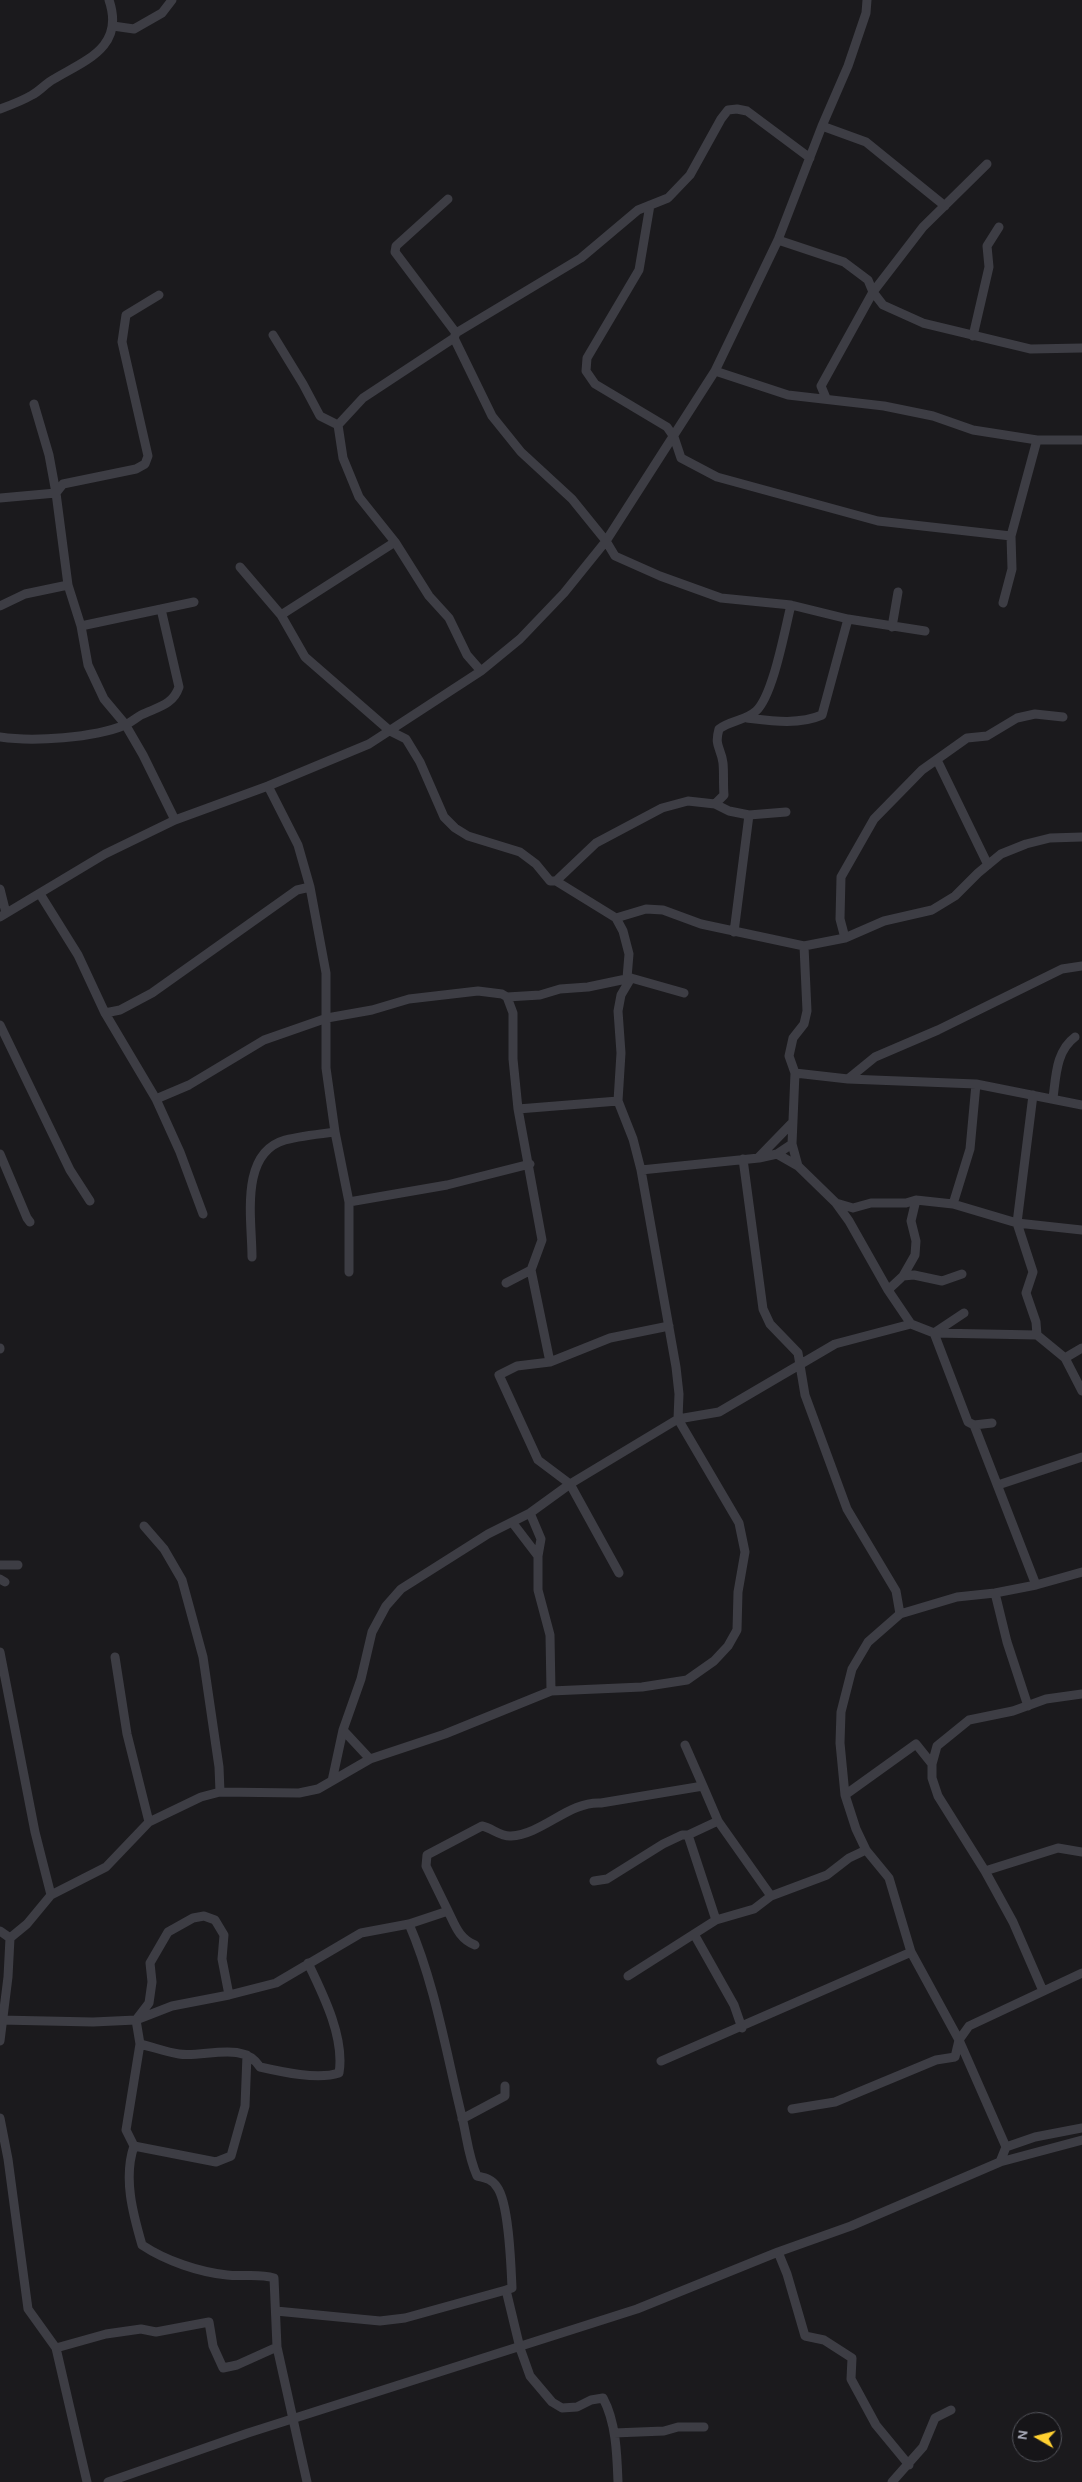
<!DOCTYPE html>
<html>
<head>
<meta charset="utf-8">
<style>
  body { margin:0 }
  #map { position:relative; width:1082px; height:2482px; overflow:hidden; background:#1b1a1d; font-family:Karla,sans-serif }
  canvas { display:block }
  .north { position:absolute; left:1012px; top:2412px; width:50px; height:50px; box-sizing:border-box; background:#161518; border:1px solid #52535a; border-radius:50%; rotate:278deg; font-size:14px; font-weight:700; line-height:20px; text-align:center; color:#acafbd }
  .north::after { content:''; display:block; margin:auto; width:18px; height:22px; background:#ffd031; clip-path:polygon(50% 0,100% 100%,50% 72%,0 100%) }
</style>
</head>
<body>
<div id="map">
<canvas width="1082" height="2482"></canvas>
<div class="north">N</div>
</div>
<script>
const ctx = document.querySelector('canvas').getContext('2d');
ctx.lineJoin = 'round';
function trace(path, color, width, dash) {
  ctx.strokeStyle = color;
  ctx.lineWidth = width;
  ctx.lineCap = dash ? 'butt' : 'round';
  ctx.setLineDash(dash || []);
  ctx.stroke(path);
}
trace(new Path2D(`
  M 113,26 L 134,29 L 162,13 L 172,0
  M 0,109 C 11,105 22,101 32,95 C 40,91 46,83 54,79 C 86,60 125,47 109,0
  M 822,126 L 866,142 L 945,206
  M 448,199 L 396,246 L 395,252 L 456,333
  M 650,205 L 639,270 L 587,358 L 586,371 L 595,384 L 667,427 L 674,437 L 681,458 L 717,477 L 878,521 L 1011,536
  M 778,240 L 844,262 L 868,280 L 873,292 L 883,305 L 923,323 L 1031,349 L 1082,348
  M 273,335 L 303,384 L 320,416 L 338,425
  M 973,336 L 989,267 L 987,246 L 999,227
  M 454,338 L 492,416 L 521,452 L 572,499 L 606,541 L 615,556 L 660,576 L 721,598 L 791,605 C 785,629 773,696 756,711 C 745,721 731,720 719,729 C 714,747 721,747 723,763 C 724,773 723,784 724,795 L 715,804
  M 715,371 L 788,395 L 884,406 L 933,416 L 973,430 L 1037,440 L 1082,440
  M 826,398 L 821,386 L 873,292 L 923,227 L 987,164
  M 34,404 L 49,455 L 56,493 L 68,585 L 81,626 L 88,665 L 104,699 L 125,724 L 143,755 L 175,820
  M 338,425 L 363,398 L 454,338 L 456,333 L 581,258 L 638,210 L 668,198 L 690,175 L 721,119 L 728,110 L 737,109 L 747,111 L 810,158
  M 338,425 L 343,458 L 359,497 L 395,542 L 429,596 L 449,618 L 467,655 L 481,671
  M 0,498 L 56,493 L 63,484 L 136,469 L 145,464 L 148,456 L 122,342 L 126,315 L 159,295
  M 240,567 L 281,615 L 305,657 L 390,731 L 406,739 L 420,762 L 444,817 L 455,828 L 468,836 L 520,852 L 536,864 L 550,881 L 556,881 L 616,918 L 623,931 L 629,954 L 627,978 L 631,978
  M 1003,603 L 1012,569 L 1011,536 L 1037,440
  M 791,605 L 848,619 L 925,631
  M 0,606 L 25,594 L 68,585
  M 281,615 L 395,542
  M 81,626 L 194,602
  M 892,627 L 898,592
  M 747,718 C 772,721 799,725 822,715 L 848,619
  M 0,737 C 33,742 94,738 125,725 C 131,722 136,718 141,715 C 158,707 173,705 179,687 L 161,609
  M 937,760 L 988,865
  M 268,786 L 298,845 L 310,887 L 326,973 L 326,1068 L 335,1132 L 349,1202 L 349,1272
  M 556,881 L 596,843 L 662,808 L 688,801 L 715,804 L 729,811 L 749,815 L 786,812
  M 0,889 L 6,913
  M 40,894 L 78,955 L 105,1013 L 156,1099 L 180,1152 L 203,1214
  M 0,917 L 105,854 L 175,820 L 268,786 L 369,744 L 481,671 L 520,639 L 564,593 L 606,541 L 715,371 L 778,240 L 822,126 L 848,66 L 866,13 L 867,0
  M 616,918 L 646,909 L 663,910 L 701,924 L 804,946 L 845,938 L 884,921 L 932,910 L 955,896 L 978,873 L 1001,854 L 1026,844 L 1050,838 L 1082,837
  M 734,932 L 749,815
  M 845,938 L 840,919 L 841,877 L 874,819 L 922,770 L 967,738 L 987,736 L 1017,718 L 1035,714 L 1063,717
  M 105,1013 L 120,1010 L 152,993 L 297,890 L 310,887
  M 0,1025 L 70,1170 L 90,1201
  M 795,1073 L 848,1079 L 976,1084 L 1082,1105
  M 848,1079 L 875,1057 L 938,1030 L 1062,969 L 1082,966
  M 1033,1095 L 1017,1223 L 1033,1272 L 1026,1293 L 1036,1322 L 1037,1335
  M 1053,1098 C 1056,1076 1056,1051 1075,1037
  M 156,1099 L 189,1085 L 264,1040 L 327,1018 L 372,1010 L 409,999 L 478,991 L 502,994 L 507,997 L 540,995 L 560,989 L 588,987 L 631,978 L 684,993
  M 518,1109 L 618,1101
  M 0,1154 L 27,1218 L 30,1222
  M 777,1154 L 798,1166 L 836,1203 L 849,1221 L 888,1290 L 911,1324 L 934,1333 L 964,1313
  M 759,1157 L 792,1123
  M 743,1159 L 763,1309 L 770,1324 L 798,1353 L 805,1395 L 847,1509 L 896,1591 L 900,1614
  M 798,1166 L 792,1144 L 795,1073 L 789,1056 L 793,1038 L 804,1024 L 807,1011 L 804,946
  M 641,1170 L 759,1158 L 777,1154 L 792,1144
  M 349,1202 L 447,1185 L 530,1164
  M 836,1203 L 853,1208 L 871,1203 L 906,1203 L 916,1200 L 953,1204 L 1017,1223 L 1082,1230
  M 953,1204 L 970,1149 L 976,1084
  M 252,1257 C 252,1220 239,1153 285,1140 C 301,1136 319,1134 335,1132
  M 531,1270 L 550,1362
  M 903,1276 L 914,1275 L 942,1281 L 962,1274
  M 506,1283 L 531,1270 L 542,1240 L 518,1109 L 513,1059 L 513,1013 L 507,997
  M 888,1290 L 903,1276 L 915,1255 L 916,1241 L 911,1221 L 916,1200
  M 0,1349 L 0,1348
  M 1065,1358 L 1082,1348
  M 992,1423 L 974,1425 L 968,1422 L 934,1333 L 1037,1335 L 1065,1358 L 1082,1391
  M 974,1425 L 1036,1585
  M 998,1485 L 1082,1457
  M 530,1513 L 541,1539 L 538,1556 L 538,1590 L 550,1635 L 551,1691
  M 512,1522 L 538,1556
  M 144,1526 L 164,1549 L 182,1580 L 203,1657 L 219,1767 L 220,1792
  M 0,1565 L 18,1565
  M 619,1573 L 570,1484 L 538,1460 L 499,1375 L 517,1366 L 550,1362 L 610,1338 L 669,1326
  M 0,1579 L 5,1582
  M 995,1593 L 1007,1642 L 1028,1706
  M 0,1652 L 35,1832 L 51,1895
  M 115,1657 L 127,1734 L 149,1822
  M 343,1730 L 370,1759
  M 332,1781 L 343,1730 L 361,1679 L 372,1632 L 386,1606 L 401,1589 L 488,1534 L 530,1513 L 570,1484 L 678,1419 L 719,1412 L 835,1344 L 911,1324
  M 703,1786 L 718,1821 L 771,1896
  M 845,1795 L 916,1744 L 932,1764
  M 688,1835 L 716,1920
  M 985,1871 L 1058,1848 L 1082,1852
  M 594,1881 L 607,1879 L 663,1844 L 682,1835 L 688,1835 L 718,1821
  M 448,1911 C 455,1925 459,1939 475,1945
  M 409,1924 C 435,1984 446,2052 462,2117 C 467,2137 468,2156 477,2176 C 486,2178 492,2179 497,2187 C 509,2203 511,2266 512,2288 L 506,2290 L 520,2348 L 530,2376 L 552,2402 L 562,2408 L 577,2407 L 591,2400 L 603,2398 C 616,2422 617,2454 618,2482
  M 0,1931 L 10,1938
  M 694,1934 L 734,2005 L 742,2028
  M 628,1976 L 716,1920 L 754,1909 L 771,1896 L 827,1875 L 849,1858 L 866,1850
  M 1043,1991 L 1013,1922 L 985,1871 L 938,1796 L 932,1778 L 932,1764 L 937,1746 L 969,1720 L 1013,1711 L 1046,1699 L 1082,1694
  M 229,1995 L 222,1959 L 224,1935 L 215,1920 L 204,1916 L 193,1918 L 168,1932 L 150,1963 L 152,1982 L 149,2003 L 136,2020 L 140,2044 L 126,2130 L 134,2146 C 123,2178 133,2214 142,2245 C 166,2261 199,2272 227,2275 C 243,2277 258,2273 274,2278 L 277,2347 L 307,2482
  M 0,2020 L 93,2022 L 136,2020 L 172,2006 L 229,1995 L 276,1983 L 361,1933 L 409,1924 L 448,1911 L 426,1866 L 427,1855 L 482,1826 C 492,1828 501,1837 511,1836 C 543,1834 569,1801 601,1803 L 703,1786 L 685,1745
  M 0,2041 L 8,1977 L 10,1938 L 27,1924 L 51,1895 L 106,1867 L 149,1822 L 201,1797 L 220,1792 L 299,1793 L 318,1789 L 370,1759 L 445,1734 L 551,1691 L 642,1687 L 687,1680 L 714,1661 L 728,1646 L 737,1630 L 738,1592 L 745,1552 L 739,1523 L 678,1419 L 679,1394 L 676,1367 L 641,1170 L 633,1139 L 618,1101 L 621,1053 L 618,1011 L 621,995 L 631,978
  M 140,2044 C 153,2047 166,2052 179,2054 C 204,2058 243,2040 260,2067 C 282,2072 318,2080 339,2073 C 345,2038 323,1994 308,1963
  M 661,2061 L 911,1952
  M 792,2109 L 835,2102 L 936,2060 L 955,2057 L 959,2040 L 969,2026 L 1082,1973
  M 0,2118 L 8,2159 L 28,2309 L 56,2348 L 87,2482
  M 462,2119 L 505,2096 L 505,2086
  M 134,2146 L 216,2162 L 231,2156 L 245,2106 L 247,2055
  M 1006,2147 L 1035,2137 L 1082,2128
  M 1000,2162 L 1006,2147 L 959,2040 L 911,1952 L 889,1878 L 866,1850 L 856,1829 L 845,1795 L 840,1743 L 841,1712 L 852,1669 L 868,1642 L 900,1614 L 957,1597 L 995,1593 L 1036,1585 L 1082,1572
  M 778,2252 L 787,2274 L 805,2336 L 824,2340 L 852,2358 L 851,2379 L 876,2425 L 909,2465
  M 276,2311 L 380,2321 L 405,2318 L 506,2290
  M 56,2348 L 106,2334 L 141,2329 L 156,2332 L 209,2322 L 213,2346 L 223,2368 L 237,2365 L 277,2347
  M 614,2433 L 664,2431 L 678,2427 L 704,2427
  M 108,2482 L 248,2433 L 637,2309 L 778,2252 L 851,2226 L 1000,2162 L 1082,2140
  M 892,2482 L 923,2447 L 935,2418 L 951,2410`), '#3d3d44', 9);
</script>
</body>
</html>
